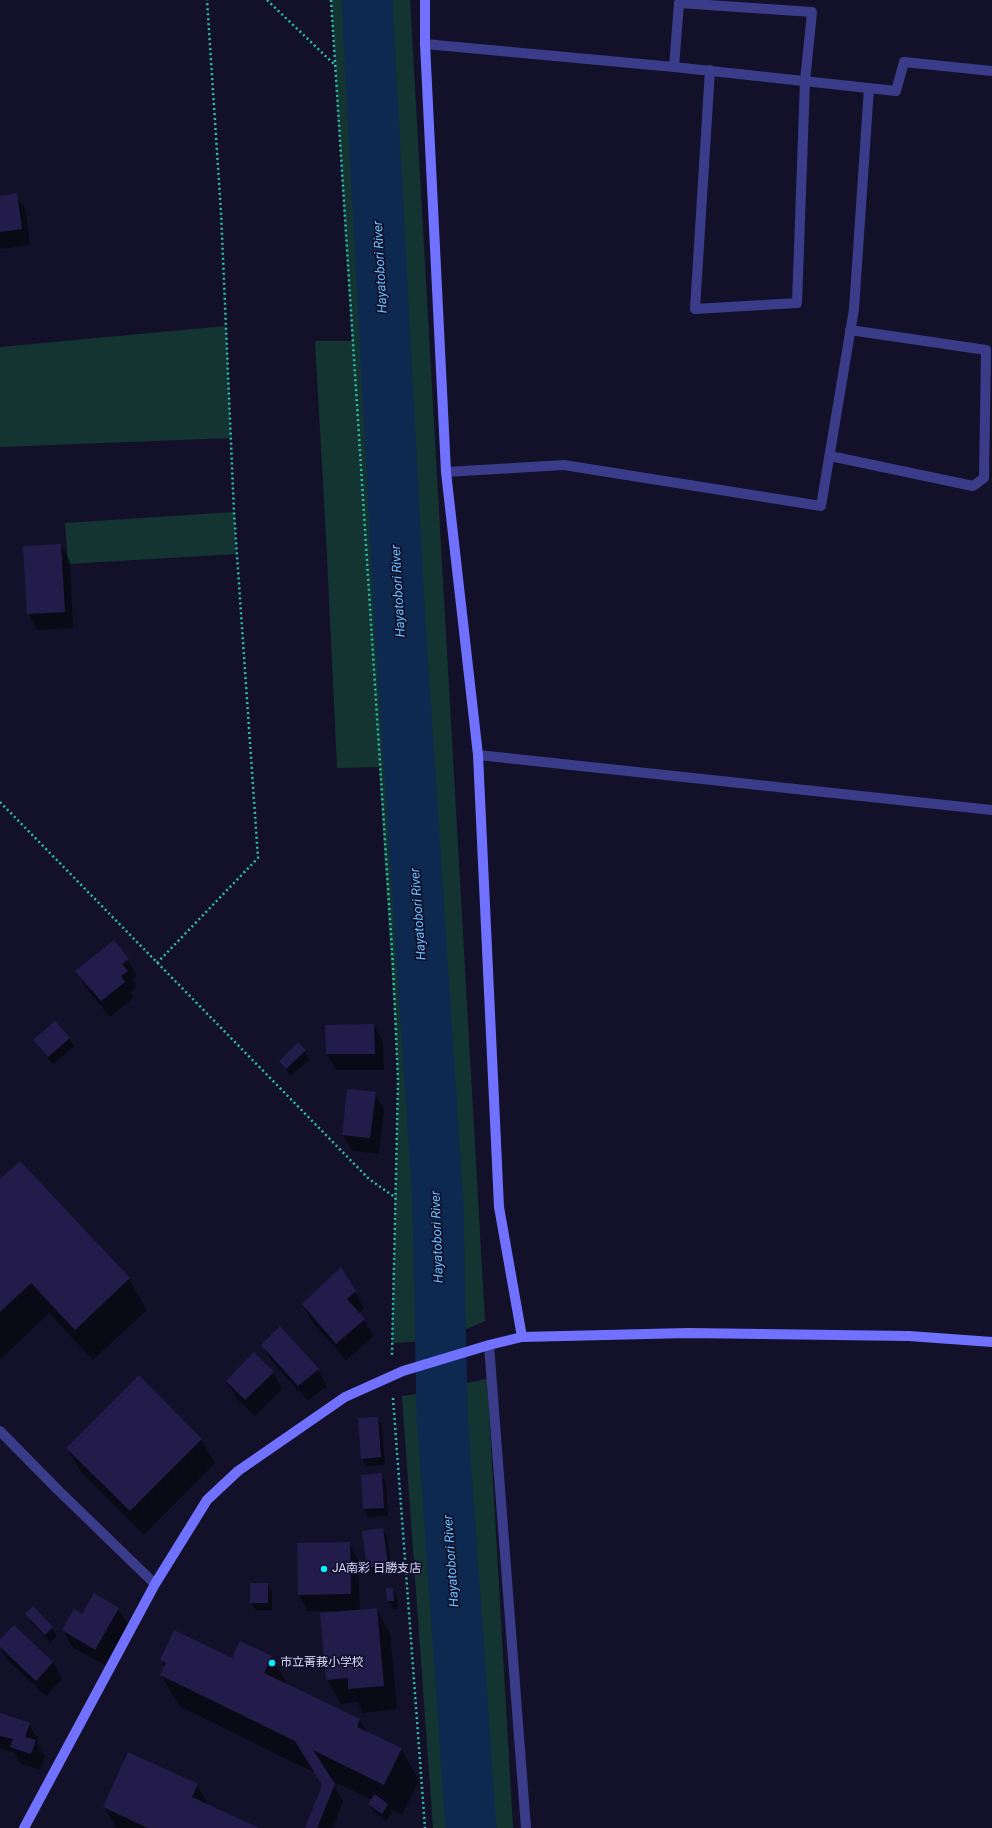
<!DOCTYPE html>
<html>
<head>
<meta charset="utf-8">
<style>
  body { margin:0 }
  canvas { display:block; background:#13102a }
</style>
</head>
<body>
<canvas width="992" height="1828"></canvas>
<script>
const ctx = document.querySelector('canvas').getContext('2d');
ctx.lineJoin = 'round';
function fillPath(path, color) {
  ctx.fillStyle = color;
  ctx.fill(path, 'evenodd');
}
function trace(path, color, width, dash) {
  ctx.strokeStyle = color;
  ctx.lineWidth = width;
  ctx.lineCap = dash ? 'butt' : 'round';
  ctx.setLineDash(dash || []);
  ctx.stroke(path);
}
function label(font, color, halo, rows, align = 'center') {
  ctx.font = font + ' Roboto,"Noto Sans JP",sans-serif';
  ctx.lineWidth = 3.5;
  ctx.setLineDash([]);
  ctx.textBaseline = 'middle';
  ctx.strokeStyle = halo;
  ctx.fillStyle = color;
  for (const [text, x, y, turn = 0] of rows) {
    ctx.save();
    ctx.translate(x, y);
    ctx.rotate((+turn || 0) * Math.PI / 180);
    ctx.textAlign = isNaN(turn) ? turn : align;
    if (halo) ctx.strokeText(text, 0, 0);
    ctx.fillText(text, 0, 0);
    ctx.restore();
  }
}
fillPath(new Path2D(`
  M 331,0 L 354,0 L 416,1102 L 428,1341 L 392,1343 L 398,1080 L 379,767 L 337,768 L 326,536 L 315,341 L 352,341 Z
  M 389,0 L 410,0 L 485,1321 L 462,1331 L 462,1291 L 422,621 L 389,128 Z
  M 226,326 L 231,438 L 0,447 L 0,347 Z
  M 234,512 L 236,554 L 68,564 L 65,523 Z
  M 487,1379 L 513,1828 L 491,1828 L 462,1384 Z
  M 431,1392 L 458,1828 L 433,1828 L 402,1396 Z`), '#133431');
fillPath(new Path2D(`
  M 16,195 L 26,211 L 30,245 L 1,249 L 0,247 L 0,197 Z
  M 61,545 L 70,561 L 73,628 L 37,630 L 28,613 Z
  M 128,960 L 137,976 L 132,980 L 137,987 L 130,993 L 133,998 L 110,1017 L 86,988 L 77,972 Z
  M 374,1025 L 383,1042 L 384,1070 L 336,1070 L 327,1054 Z
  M 69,1038 L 74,1046 L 53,1064 L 39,1048 L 34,1040 Z
  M 298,1044 L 310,1059 L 291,1076 L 280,1061 Z
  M 375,1093 L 384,1109 L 379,1154 L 352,1151 L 343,1134 Z
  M 20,1162 L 129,1279 L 147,1310 L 93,1360 L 49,1313 L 0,1360 L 0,1181 Z
  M 341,1268 L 364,1308 L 359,1313 L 374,1336 L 346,1360 L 312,1321 L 303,1304 Z
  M 262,1345 L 318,1370 L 327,1386 L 308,1401 L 272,1361 Z
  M 273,1372 L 282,1389 L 255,1416 L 236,1398 L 227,1382 Z
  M 377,1418 L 382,1426 L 385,1465 L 367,1466 L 362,1459 Z
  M 201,1439 L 215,1463 L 144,1535 L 81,1472 L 67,1448 Z
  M 381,1474 L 386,1482 L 388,1516 L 368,1517 L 364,1509 L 362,1476 Z
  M 382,1529 L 387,1537 L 392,1573 L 373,1575 L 368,1567 Z
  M 349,1543 L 358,1559 L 360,1610 L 376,1609 L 390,1633 L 397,1709 L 363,1713 L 357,1702 L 341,1704 L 327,1680 L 335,1611 L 308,1611 L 299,1595 L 298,1544 Z
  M 267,1584 L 272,1592 L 272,1610 L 256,1610 L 251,1603 Z
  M 393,1589 L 397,1597 L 398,1609 L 393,1609 L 388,1601 Z
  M 33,1607 L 52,1628 L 57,1636 L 50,1642 L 31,1622 L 26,1614 Z
  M 118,1609 L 128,1625 L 105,1665 L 72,1647 L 63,1630 L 83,1616 Z
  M 0,1642 L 53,1662 L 62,1679 L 46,1696 L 7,1660 L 0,1647 Z
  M 271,1657 L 288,1685 L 360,1720 L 367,1733 L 401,1749 L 419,1780 L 402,1815 L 390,1809 L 392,1813 L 386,1821 L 374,1812 L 369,1804 L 372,1800 L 332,1781 L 343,1801 L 333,1828 L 306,1828 L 323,1786 L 315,1773 L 179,1706 L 161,1675 L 165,1667 L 161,1660 L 232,1660 Z
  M 0,1714 L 29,1724 L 38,1740 L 37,1744 L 45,1757 L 40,1770 L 21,1764 L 15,1753 L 0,1748 Z
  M 128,1754 L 197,1785 L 210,1807 L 256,1828 L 116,1828 L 104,1807 Z`), '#0007');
trace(new Path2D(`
  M 367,0 L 400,623 L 438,1204 L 442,1412 L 471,1828`), '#0e2950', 51);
fillPath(new Path2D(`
  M 17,193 L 22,229 L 0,232 L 0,196 Z
  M 61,544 L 65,612 L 27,614 L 23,546 Z
  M 114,940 L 129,959 L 122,964 L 128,971 L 121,976 L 125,982 L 101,1001 L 75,971 Z
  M 55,1021 L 70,1038 L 48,1057 L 33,1040 Z
  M 374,1024 L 375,1054 L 326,1054 L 325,1025 Z
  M 298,1042 L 306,1050 L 286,1069 L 279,1061 Z
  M 347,1089 L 376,1092 L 370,1138 L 342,1135 Z
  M 20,1161 L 130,1278 L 75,1330 L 31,1283 L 0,1312 L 0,1179 Z
  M 341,1267 L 356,1291 L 347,1299 L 365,1319 L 336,1344 L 302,1304 Z
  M 280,1326 L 319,1369 L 298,1386 L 261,1345 Z
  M 254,1352 L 274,1372 L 245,1400 L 226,1381 Z
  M 139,1375 L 202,1439 L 130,1511 L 66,1448 Z
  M 378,1417 L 381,1457 L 361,1459 L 358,1418 Z
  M 382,1473 L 384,1508 L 363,1509 L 361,1475 Z
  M 383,1528 L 388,1565 L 367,1568 L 362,1531 Z
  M 350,1542 L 351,1594 L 298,1595 L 297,1543 Z
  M 250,1583 L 268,1583 L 268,1603 L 250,1603 Z
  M 386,1588 L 393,1588 L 394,1601 L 387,1601 Z
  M 94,1593 L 119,1608 L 95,1650 L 62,1630 L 74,1609 L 82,1614 Z
  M 33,1606 L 53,1627 L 45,1635 L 25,1614 Z
  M 377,1608 L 384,1686 L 348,1689 L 348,1678 L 326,1680 L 320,1613 Z
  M 14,1625 L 53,1662 L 36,1681 L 0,1647 L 0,1640 Z
  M 174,1630 L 232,1658 L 240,1641 L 272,1656 L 264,1673 L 360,1719 L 357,1727 L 402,1748 L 384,1785 L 313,1750 L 335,1784 L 317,1828 L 305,1828 L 322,1785 L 295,1741 L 160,1675 L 166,1663 L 160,1660 Z
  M 0,1713 L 30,1723 L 25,1737 L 36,1740 L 31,1754 L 10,1747 L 13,1739 L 0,1736 Z
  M 128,1752 L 198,1784 L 192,1797 L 259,1828 L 148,1828 L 103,1807 Z
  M 375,1794 L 388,1804 L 382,1814 L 368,1804 Z`), '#231c4b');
trace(new Path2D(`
  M 267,0 L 336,66
  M 331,0 L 393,966 L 398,1080 L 392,1355
  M 0,802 L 369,1179 L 396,1198
  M 157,963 L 258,858 L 234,512 L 221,212 L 207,0
  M 393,1398 L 425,1828`), '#2ebeaf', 2.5, [2, 3]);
trace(new Path2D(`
  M 489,1345 L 526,1828`), '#3a3b89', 10);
trace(new Path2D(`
  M 425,44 L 674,67 L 896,91 L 904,62 L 992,71
  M 674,67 L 679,3 L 812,12 L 805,81 L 797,303 L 695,309 L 710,70
  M 830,456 L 973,486 L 984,478 L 986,350 L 850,330
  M 446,472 L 564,465 L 821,506 L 854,309 L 869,88
  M 478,755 L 992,810
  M 0,1431 L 57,1489 L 155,1584`), '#3a3b89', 10);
trace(new Path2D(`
  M 425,0 L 425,44 L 446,472 L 478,755 L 499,1207 L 522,1337
  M 24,1828 L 155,1584 L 207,1500 L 238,1471 L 345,1397 L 403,1371 L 489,1345 L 522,1337 L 688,1333 L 909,1336 L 992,1342`), '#7072ff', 10);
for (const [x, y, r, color] of [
  [324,1569,4,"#05f0ff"],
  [272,1663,4,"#05f0ff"]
]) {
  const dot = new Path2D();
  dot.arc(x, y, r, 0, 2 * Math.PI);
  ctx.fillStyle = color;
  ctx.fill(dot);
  trace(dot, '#13102a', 1.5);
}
label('12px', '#dbd9ff', '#13102a', [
  ["JA南彩 日勝支店",332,1569],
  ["市立菁莪小学校",280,1663]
], 'left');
label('italic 13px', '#67bfff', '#13102a', [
  ["Hayatobori River",381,267,-93],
  ["Hayatobori River",399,591,-93],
  ["Hayatobori River",419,914,-94],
  ["Hayatobori River",438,1237,-92],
  ["Hayatobori River",452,1561,-94]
]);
</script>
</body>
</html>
